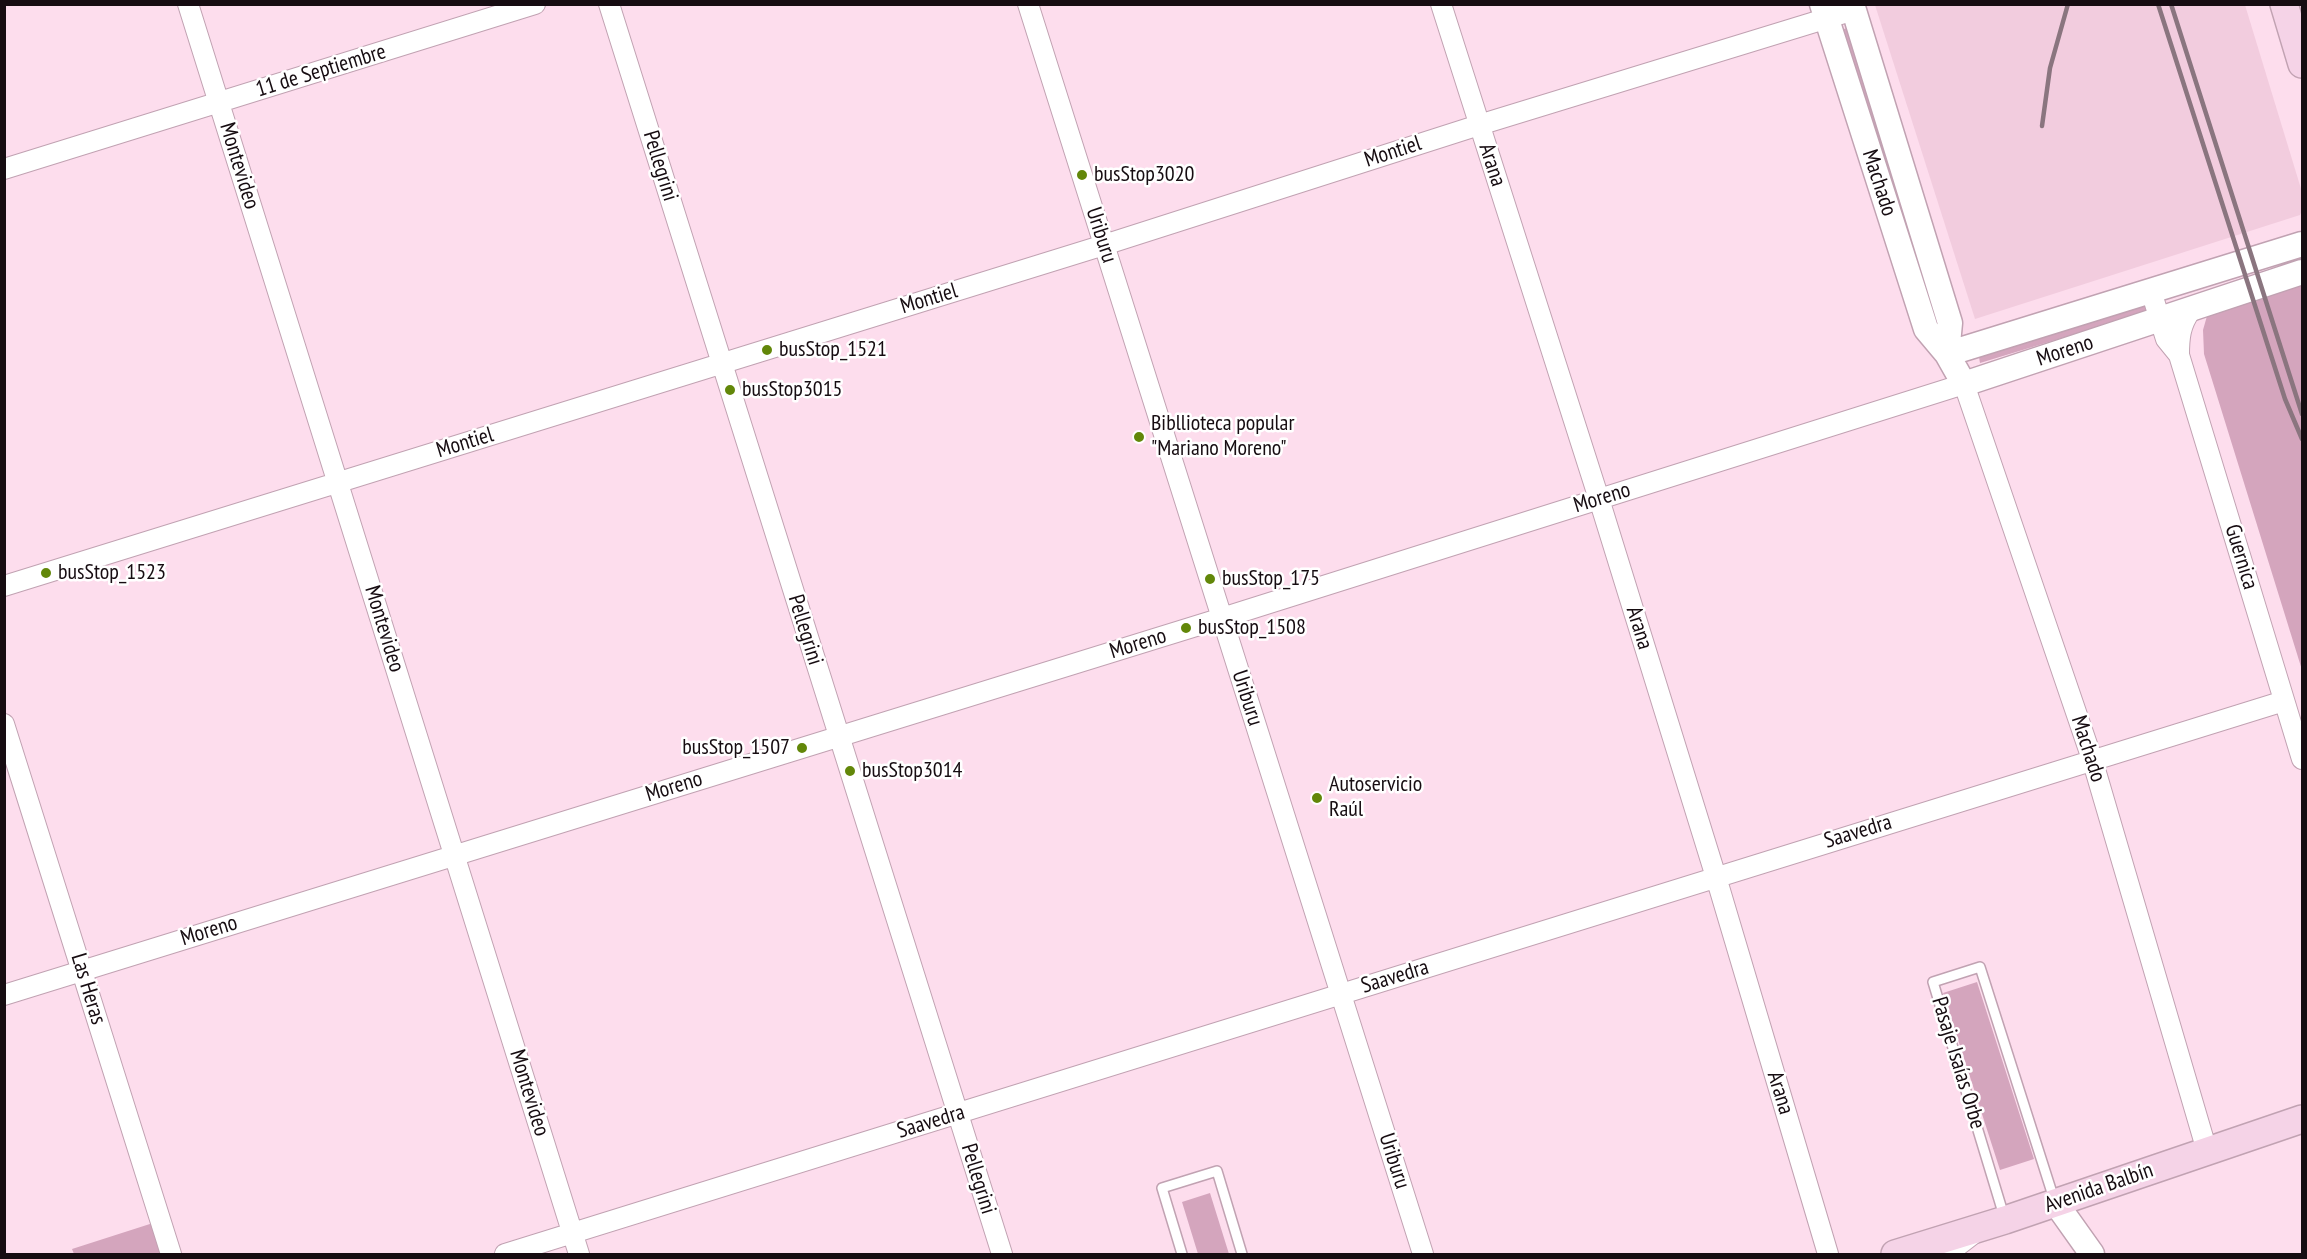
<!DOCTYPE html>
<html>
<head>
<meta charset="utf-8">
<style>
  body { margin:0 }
  #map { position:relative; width:2307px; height:1259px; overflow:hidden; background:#fddded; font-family:"PT Sans Narrow",sans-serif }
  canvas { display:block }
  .frame { position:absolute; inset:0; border:6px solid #160c11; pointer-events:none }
</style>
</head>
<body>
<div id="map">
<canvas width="2307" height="1259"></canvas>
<div class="frame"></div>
</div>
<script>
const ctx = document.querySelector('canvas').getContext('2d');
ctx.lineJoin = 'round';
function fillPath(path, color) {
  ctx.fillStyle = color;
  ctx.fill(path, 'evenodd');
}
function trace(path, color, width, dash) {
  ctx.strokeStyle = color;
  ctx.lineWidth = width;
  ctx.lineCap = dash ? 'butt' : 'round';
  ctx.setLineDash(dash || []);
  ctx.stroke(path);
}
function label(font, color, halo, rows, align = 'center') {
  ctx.font = font + ' "PT Sans Narrow",sans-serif';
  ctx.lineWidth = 5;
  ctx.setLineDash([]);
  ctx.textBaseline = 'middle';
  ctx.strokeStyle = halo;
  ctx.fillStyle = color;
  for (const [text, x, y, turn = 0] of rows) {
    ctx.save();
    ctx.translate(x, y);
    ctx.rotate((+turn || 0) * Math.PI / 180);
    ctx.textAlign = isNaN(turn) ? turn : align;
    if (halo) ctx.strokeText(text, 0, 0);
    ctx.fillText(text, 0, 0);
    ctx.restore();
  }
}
fillPath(new Path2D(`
  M 1875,5 L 2245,5 L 2302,192 L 2302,210 L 2300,215 L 1975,319 Z`), '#f2ccde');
fillPath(new Path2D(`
  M 1847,28 L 1941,328 L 1935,330 L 1841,30 Z
  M 2302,281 L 2302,670 L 2204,354 L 2203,330 L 2207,316 Z
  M 2145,306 L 2147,312 L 1980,363 L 1979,357 Z
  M 1977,982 L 2034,1159 L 2000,1170 L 1943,993 Z
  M 1210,1193 L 1229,1254 L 1198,1254 L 1182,1202 Z
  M 153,1223 L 163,1254 L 74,1254 L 72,1249 Z`), '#d4a5bd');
const service = new Path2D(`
  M 2004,1216 L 1933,982 L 1980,967 L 2054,1199
  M 1182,1254 L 1162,1188 L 1217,1171 L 1242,1254`);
const minor = new Path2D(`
  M 188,4 L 579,1254
  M 609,4 L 1002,1254
  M 1028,4 L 1423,1254
  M 1441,4 L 1599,499 L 1716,877 L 1828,1254
  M 4,169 L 535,4
  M 2151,291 L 2166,339 L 2179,355 L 2302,759
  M 2179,355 C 2179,338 2180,325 2191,310
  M 4,586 L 1104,245 L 1479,125 L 1854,10
  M 4,724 L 171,1254
  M 4,995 L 1222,618 L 1964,384 L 2092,759 L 2207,1151
  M 505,1254 L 2284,701
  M 1947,1254 L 1973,1234`);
const tertiary = new Path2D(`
  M 1822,4 L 1926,329 L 1947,354 L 1964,384 L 2302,272
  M 1852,4 L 1950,323 L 1947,354
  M 1947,354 L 2302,244
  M 2055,1202 L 2092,1254`);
const secondary = new Path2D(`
  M 2284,4 L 2302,64
  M 1895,1254 L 2005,1220 L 2302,1119`);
trace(service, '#c1a2b2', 12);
trace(minor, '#c1a2b2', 22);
trace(tertiary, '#c1a2b2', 27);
trace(secondary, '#c1a2b2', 30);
trace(service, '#fff', 9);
trace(minor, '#fff', 20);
trace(tertiary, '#fff', 24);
trace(secondary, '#f5d3e7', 27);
trace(new Path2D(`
  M 2158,4 L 2285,399 L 2302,439
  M 2171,4 L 2302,414
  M 2042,126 L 2050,68 L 2068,4`), '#8a757f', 4.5);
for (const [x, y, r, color] of [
  [1082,175,6,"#628709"],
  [767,350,6,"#628709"],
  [730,390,6,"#628709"],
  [1139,437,6,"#628709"],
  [46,573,6,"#628709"],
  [1210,579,6,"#628709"],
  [1186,628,6,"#628709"],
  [802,748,6,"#628709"],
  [850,771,6,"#628709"],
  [1317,798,6,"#628709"]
]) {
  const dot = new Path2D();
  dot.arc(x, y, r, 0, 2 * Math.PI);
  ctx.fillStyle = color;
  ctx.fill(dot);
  trace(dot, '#fff', 2);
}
label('22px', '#160c11', '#fff', [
  ["11 de Septiembre",321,71,-17],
  ["Montiel",1393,152,-18],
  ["Arana",1492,165,72],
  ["Montevideo",239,166,73],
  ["Pellegrini",660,166,73],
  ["Machado",1879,183,72],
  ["Uriburu",1101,235,72],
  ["Montiel",929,299,-17],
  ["Moreno",2065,351,-18],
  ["Montiel",465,443,-17],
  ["Moreno",1602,498,-17],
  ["Guernica",2241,557,73],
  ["Arana",1639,628,73],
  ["Montevideo",384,629,73],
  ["Pellegrini",805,630,73],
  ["Moreno",1138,644,-17],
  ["Uriburu",1247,698,72],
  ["Machado",2088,749,72],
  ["Moreno",674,787,-17],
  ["Saavedra",1858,832,-17],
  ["Moreno",209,931,-17],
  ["Saavedra",1395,977,-17],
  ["Las Heras",88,989,73],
  ["Pasaje Isaías Orbe",1958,1063,73],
  ["Montevideo",529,1093,73],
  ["Arana",1780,1093,73],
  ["Saavedra",931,1122,-17],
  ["Uriburu",1394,1161,72],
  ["Pellegrini",978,1179,73],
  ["Avenida Balbín",2099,1188,-19]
]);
label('22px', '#160c11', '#fff', [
  ["busStop3020",1094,175],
  ["busStop_1521",779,350],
  ["busStop3015",742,390],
  ["Bibllioteca popular",1151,424],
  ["\"Mariano Moreno\"",1151,449],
  ["busStop_1523",58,573],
  ["busStop_175",1222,579],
  ["busStop_1508",1198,628],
  ["busStop_1507",790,748,"right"],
  ["busStop3014",862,771],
  ["Autoservicio",1329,785],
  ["Raúl",1329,810]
], 'left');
</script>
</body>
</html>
